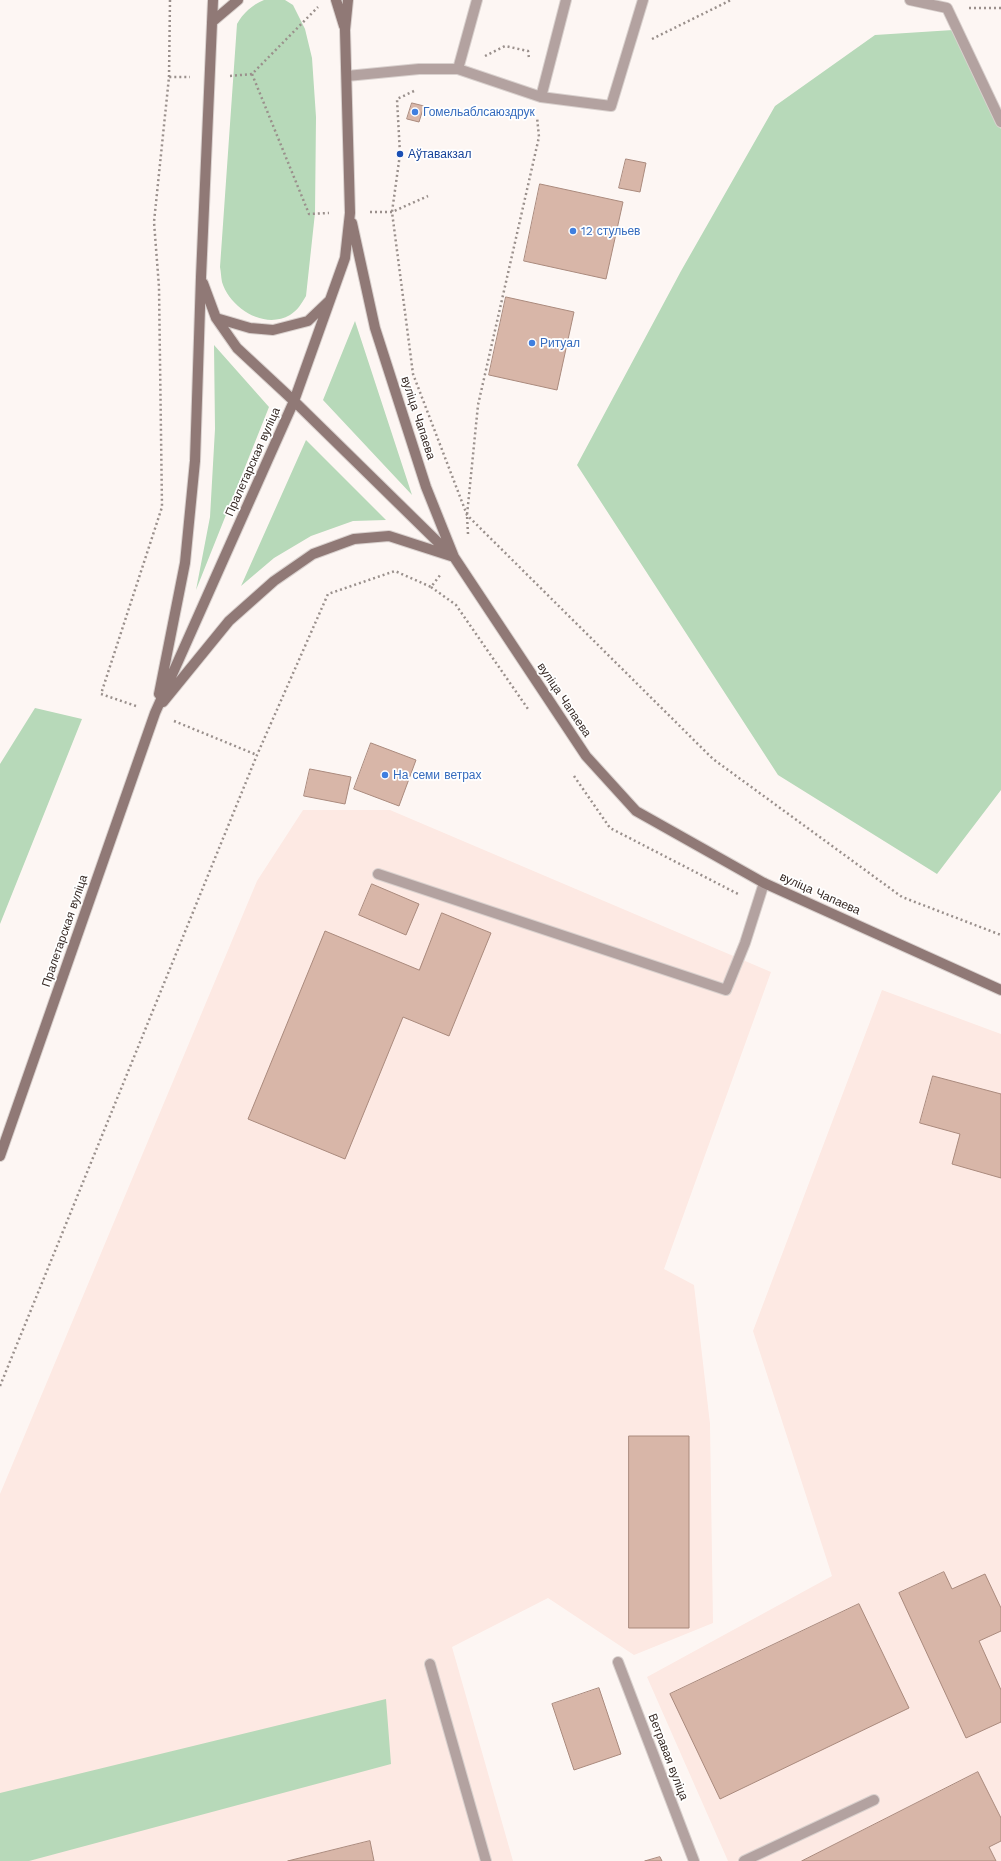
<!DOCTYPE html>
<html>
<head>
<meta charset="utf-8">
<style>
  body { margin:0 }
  canvas { display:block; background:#fdf6f3 }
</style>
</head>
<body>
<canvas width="1001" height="1861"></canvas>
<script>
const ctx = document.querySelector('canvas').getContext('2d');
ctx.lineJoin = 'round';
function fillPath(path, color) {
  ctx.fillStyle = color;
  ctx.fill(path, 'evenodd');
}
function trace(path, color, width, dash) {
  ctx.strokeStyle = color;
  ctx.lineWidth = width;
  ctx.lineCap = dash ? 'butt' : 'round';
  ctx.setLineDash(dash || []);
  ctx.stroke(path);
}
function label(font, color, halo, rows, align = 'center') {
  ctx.font = font + ' "Work Sans",sans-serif';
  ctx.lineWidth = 3.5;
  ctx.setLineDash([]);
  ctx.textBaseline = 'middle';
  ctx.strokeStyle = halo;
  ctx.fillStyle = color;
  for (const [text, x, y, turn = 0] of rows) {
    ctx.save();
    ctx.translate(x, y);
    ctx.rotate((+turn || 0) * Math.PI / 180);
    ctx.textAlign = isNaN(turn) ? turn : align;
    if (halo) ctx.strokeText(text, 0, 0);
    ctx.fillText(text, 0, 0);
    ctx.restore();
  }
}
fillPath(new Path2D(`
  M 303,810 L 390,810 L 771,972 L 664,1269 L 694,1285 L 710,1424 L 713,1623 L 634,1655 L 548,1598 L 452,1647 L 513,1861 L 0,1861 L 0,1494 L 257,881 Z
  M 882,990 L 1001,1034 L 1001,1861 L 728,1861 L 647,1677 L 832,1576 L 753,1331 Z`), '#fde9e3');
fillPath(new Path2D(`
  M 264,0 L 285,0 L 293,5 L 305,29 L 312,58 L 316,117 L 315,213 L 306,296 C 301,304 298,310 290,315 C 264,330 230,308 222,282 C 221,277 221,272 220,267 L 237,24 C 243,13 252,5 264,0 Z
  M 953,30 L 1001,129 L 1001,790 L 937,874 L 778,775 L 577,465 L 681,271 L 775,106 L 875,35 Z
  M 355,321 L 412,495 L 323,400 Z
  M 214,345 L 269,407 L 196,590 L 210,517 L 215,429 Z
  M 306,440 L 386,520 L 353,521 L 311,536 L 274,558 L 241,586 Z
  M 35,708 L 82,719 L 0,924 L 0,764 Z
  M 386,1699 L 391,1764 L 29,1861 L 0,1861 L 0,1793 Z`), '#b7d9b9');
const building = new Path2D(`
  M 412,103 L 424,106 L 419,122 L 407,119 Z
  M 626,159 L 646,163 L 640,192 L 619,188 Z
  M 540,184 L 623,202 L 606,279 L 524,261 Z
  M 506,297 L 574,312 L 557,390 L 489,375 Z
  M 371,743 L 416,760 L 399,806 L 354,789 Z
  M 310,769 L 351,777 L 345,804 L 304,796 Z
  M 372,884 L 419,904 L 406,935 L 359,915 Z
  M 442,913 L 491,933 L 449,1036 L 403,1017 L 345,1159 L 248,1119 L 325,931 L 419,970 Z
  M 933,1076 L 1001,1094 L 1001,1178 L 952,1164 L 960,1134 L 920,1123 Z
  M 629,1436 L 689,1436 L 689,1628 L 629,1628 Z
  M 944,1572 L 952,1589 L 985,1574 L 1001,1608 L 1001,1631 L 979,1641 L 1001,1690 L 1001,1722 L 966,1738 L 899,1593 Z
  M 859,1604 L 909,1708 L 720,1799 L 670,1694 Z
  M 599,1688 L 621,1754 L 574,1770 L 552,1704 Z
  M 978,1772 L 1001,1818 L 1001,1841 L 989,1847 L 996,1861 L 802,1861 Z
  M 370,1841 L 374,1861 L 288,1861 Z
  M 660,1857 L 662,1861 L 645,1861 Z`);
fillPath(building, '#d8b6a8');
trace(building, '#aa8a7d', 1);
const lane = new Path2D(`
  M 910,0 L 947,8 L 1001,122
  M 458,69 L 477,0
  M 347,76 L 419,69 L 458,69 L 541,97 L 611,106 L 643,0
  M 541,97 L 566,0
  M 378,874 L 726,990 L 745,943 L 764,883
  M 430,1664 L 486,1861
  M 744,1861 L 874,1800`);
const street = new Path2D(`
  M 618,1662 L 694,1861`);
const secondary = new Path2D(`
  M 336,0 L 344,26
  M 212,22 L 238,0
  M 352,223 L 375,328 L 426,487 L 454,557 L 586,756 L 636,811 L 764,883 L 1001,990
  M 203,283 L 216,318 L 237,348 L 294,401 L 451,555
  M 216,318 L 250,328 L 273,330 L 308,321 L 330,300
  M 159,694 L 185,563 L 195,461 L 201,277 L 213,0
  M 163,702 L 229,621 L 274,581 L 313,554 L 354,539 L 389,536 L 451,556
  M 0,1156 L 155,713 L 294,401 L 345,258 L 350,213 L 345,30 L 348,0`);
trace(lane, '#d9d1ce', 12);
trace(street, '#d9d1ce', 12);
trace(secondary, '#d9d1ce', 12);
trace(new Path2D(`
  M 969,8 L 1001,8
  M 652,39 L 731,0
  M 485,56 L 505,46 L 528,51 L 529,58
  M 252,74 L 309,214 L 329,213
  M 230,76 L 252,74 L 318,7
  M 169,77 L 170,0
  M 414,91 L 397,99 L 400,154 L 392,212 L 413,374 L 467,515 L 713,759 L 902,897 L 1001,935
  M 370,212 L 392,212 L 428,196
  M 468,534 L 467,515 L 478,405 L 539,137 L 537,117
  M 431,587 L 456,605 L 528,709
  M 136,706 L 101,694 L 162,507 L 159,287 L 154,222 L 169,77 L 190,77
  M 174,721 L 257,755
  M 574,776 L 610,828 L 740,895
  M 0,1386 L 257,755 L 328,594 L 395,571 L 431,587 L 441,574`), '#9a908c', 2.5, [2, 3]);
trace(lane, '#b3a2a0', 10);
trace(street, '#b3a2a0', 10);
trace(secondary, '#907976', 10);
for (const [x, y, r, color] of [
  [415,112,4,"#3f7fe0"],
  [400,154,4,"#1a4fb4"],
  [573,231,4,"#3f7fe0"],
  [532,343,4,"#3f7fe0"],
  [385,775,4,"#3f7fe0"]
]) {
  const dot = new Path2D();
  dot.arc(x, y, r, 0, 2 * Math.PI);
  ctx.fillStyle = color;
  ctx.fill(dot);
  trace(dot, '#fff', 1.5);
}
label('12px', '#366cbe', '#fff', [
  ["Гомельаблсаюздрук",423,112],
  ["12 стульев",581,231],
  ["Ритуал",540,343],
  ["На семи ветрах",393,775]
], 'left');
label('12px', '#164399', '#fff', [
  ["Аўтавакзал",408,154]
], 'left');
label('12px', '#372a25', '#fff', [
  ["вуліца Чапаева",418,418,72],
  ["Пралетарская вуліца",253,462,-66],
  ["вуліца Чапаева",564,700,56],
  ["вуліца Чапаева",820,894,24],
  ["Пралетарская вуліца",65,931,-71],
  ["Ветравая вуліца",668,1757,69]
]);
</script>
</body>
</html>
